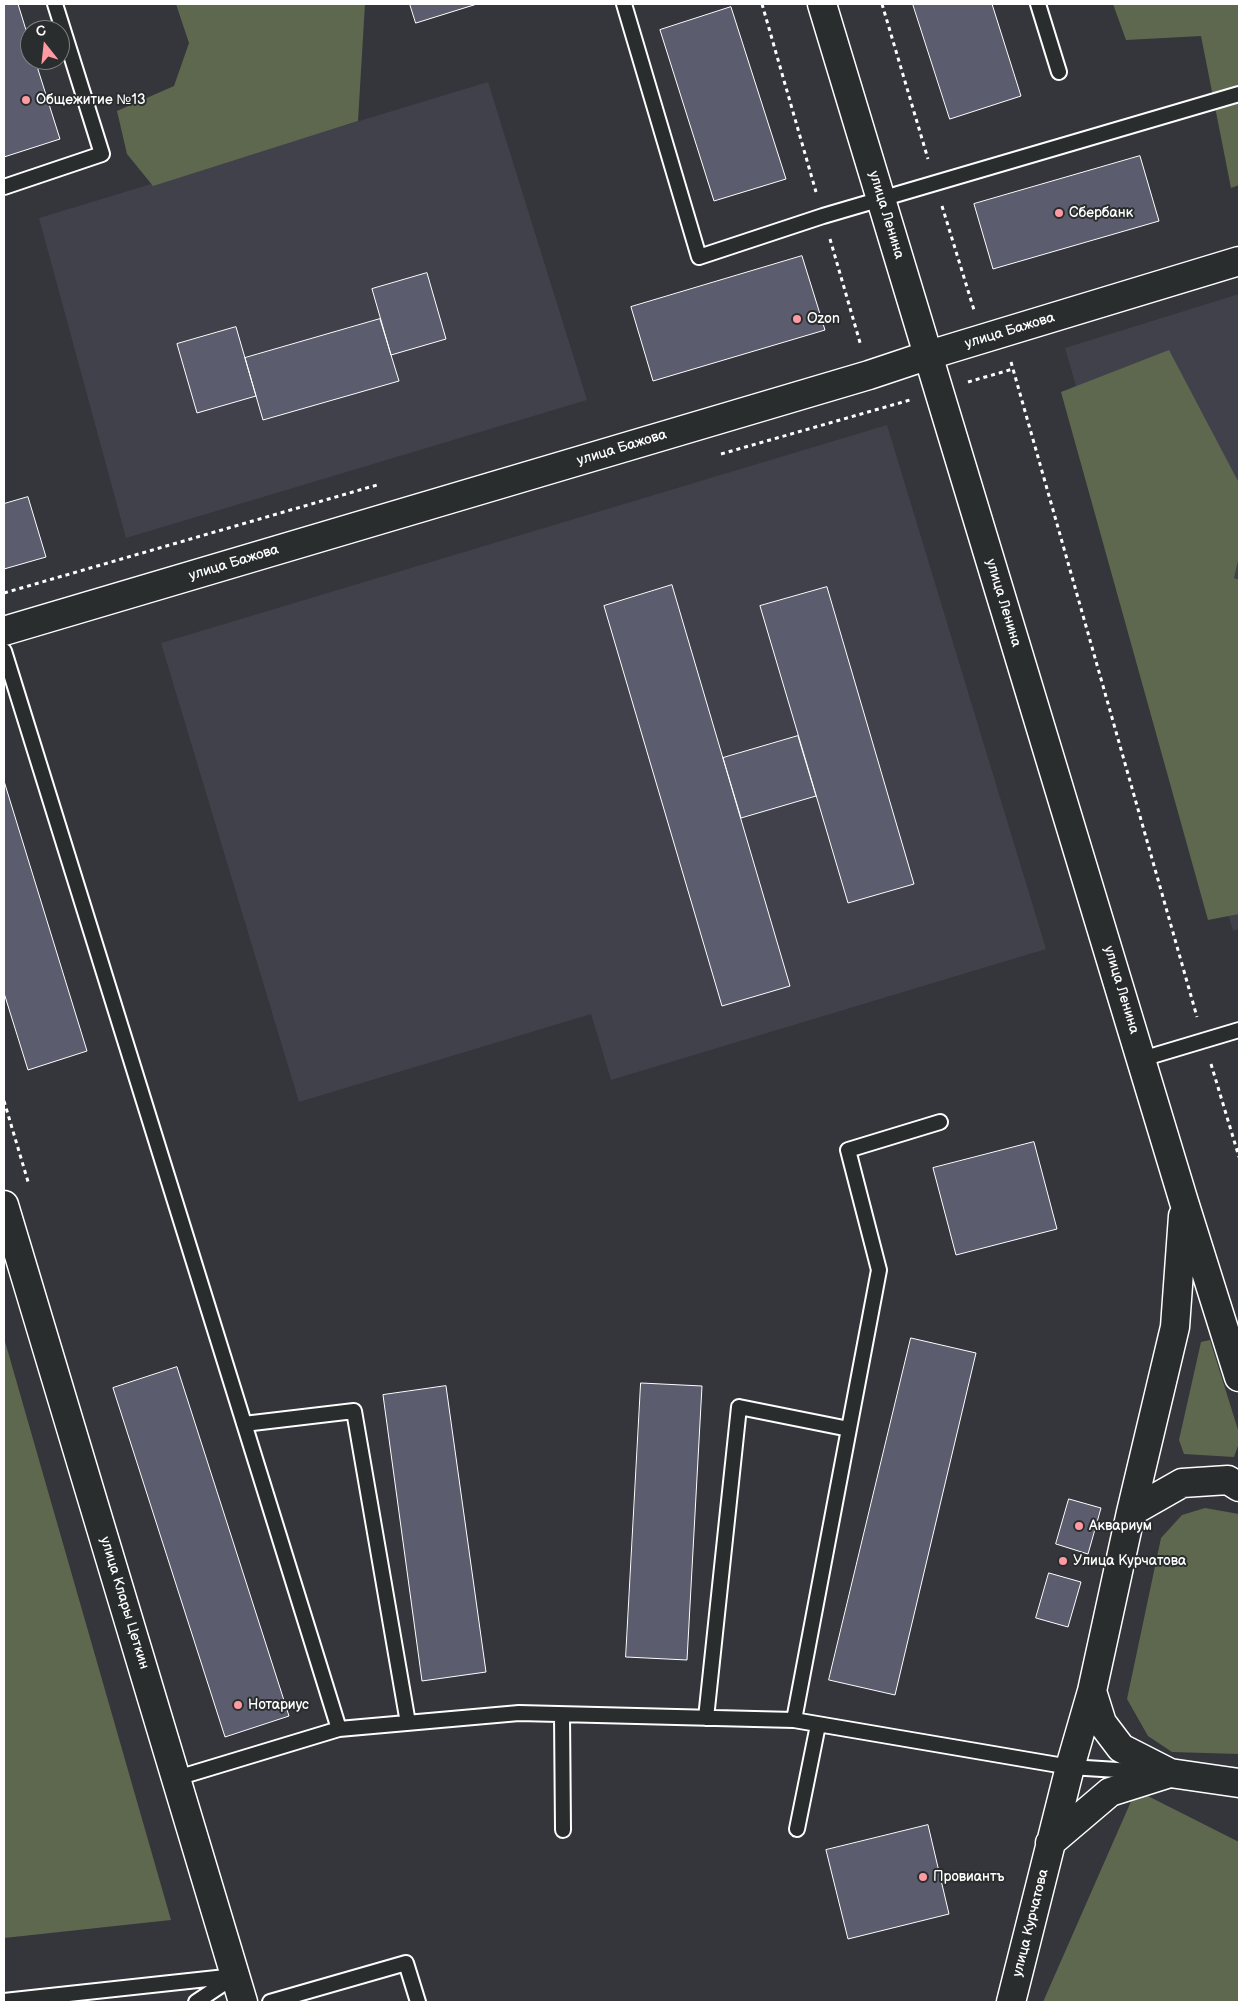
<!DOCTYPE html>
<html>
<head>
<meta charset="utf-8">
<style>
  body { margin:0 }
  #map { position:relative; width:1243px; height:2006px; overflow:hidden; background:#34363b; font-family:"Balsamiq Sans",sans-serif }
  canvas { display:block }
  .frame { position:absolute; inset:0; border:5px solid #fff; pointer-events:none }
  .north { position:absolute; left:20px; top:20px; width:50px; height:50px; box-sizing:border-box; background:#2a2d2e; border:1px solid #7f8182; border-radius:50%; rotate:344deg; font-size:14px; font-weight:700; line-height:20px; text-align:center; color:#fff }
  .north::after { content:''; display:block; margin:auto; width:18px; height:22px; background:#ff9aa2; clip-path:polygon(50% 0,100% 100%,50% 72%,0 100%) }
</style>
</head>
<body>
<div id="map">
<canvas width="1243" height="2006"></canvas>
<div class="frame"></div>
<div class="north">С</div>
</div>
<script>
const ctx = document.querySelector('canvas').getContext('2d');
ctx.lineJoin = 'round';
function fillPath(path, color) {
  ctx.fillStyle = color;
  ctx.fill(path, 'evenodd');
}
function trace(path, color, width, dash) {
  ctx.strokeStyle = color;
  ctx.lineWidth = width;
  ctx.lineCap = dash ? 'butt' : 'round';
  ctx.setLineDash(dash || []);
  ctx.stroke(path);
}
function label(font, color, halo, rows, align = 'center') {
  ctx.font = font + ' "Balsamiq Sans",sans-serif';
  ctx.lineWidth = 4;
  ctx.setLineDash([]);
  ctx.textBaseline = 'middle';
  ctx.strokeStyle = halo;
  ctx.fillStyle = color;
  for (const [text, x, y, turn = 0] of rows) {
    ctx.save();
    ctx.translate(x, y);
    ctx.rotate((+turn || 0) * Math.PI / 180);
    ctx.textAlign = isNaN(turn) ? turn : align;
    if (halo) ctx.strokeText(text, 0, 0);
    ctx.fillText(text, 0, 0);
    ctx.restore();
  }
}
fillPath(new Path2D(`
  M 488,82 L 587,400 L 126,538 L 39,218 Z
  M 1239,294 L 1239,929 L 1233,931 L 1065,348 Z
  M 887,425 L 1046,949 L 611,1080 L 591,1014 L 299,1102 L 161,643 Z`), '#40414a');
fillPath(new Path2D(`
  M 176,4 L 365,4 L 358,121 L 153,186 L 127,154 L 117,111 L 174,86 L 189,43 Z
  M 1113,4 L 1239,4 L 1239,185 L 1231,188 L 1201,36 L 1126,40 Z
  M 1169,350 L 1239,483 L 1239,556 L 1234,578 L 1239,580 L 1239,914 L 1208,920 L 1061,392 Z
  M 4,1338 L 171,1920 L 4,1938 Z
  M 1210,1340 L 1239,1433 L 1239,1443 L 1234,1457 L 1184,1454 L 1179,1440 L 1201,1342 Z
  M 1205,1508 L 1239,1514 L 1239,1754 L 1172,1752 L 1148,1736 L 1127,1699 L 1161,1538 L 1182,1515 Z
  M 1136,1790 L 1239,1842 L 1239,2002 L 1043,2002 Z`), '#5e684f');
const building = new Path2D(`
  M 4,4 L 18,4 L 30,43 L 30,60 L 35,60 L 60,139 L 4,157 Z
  M 410,4 L 477,4 L 416,23 Z
  M 913,4 L 992,4 L 1021,96 L 950,119 Z
  M 731,7 L 786,179 L 714,201 L 660,30 Z
  M 1140,156 L 1159,221 L 993,269 L 974,204 Z
  M 802,256 L 825,330 L 653,381 L 631,307 Z
  M 427,273 L 446,339 L 391,355 L 372,289 Z
  M 380,319 L 399,381 L 263,420 L 245,358 Z
  M 236,327 L 256,396 L 197,413 L 177,344 Z
  M 28,497 L 46,557 L 4,569 L 4,504 Z
  M 672,585 L 790,986 L 722,1006 L 604,606 Z
  M 827,587 L 914,884 L 848,903 L 760,606 Z
  M 798,736 L 816,796 L 741,818 L 723,758 Z
  M 4,781 L 87,1051 L 28,1070 L 4,993 Z
  M 1034,1142 L 1057,1229 L 956,1255 L 933,1168 Z
  M 911,1338 L 976,1353 L 895,1695 L 829,1680 Z
  M 177,1367 L 289,1716 L 225,1737 L 113,1388 Z
  M 641,1383 L 702,1386 L 687,1660 L 626,1657 Z
  M 446,1386 L 486,1672 L 422,1681 L 383,1395 Z
  M 1069,1499 L 1101,1508 L 1088,1554 L 1056,1544 Z
  M 1049,1573 L 1081,1582 L 1068,1627 L 1036,1618 Z
  M 928,1825 L 949,1914 L 848,1939 L 826,1850 Z`);
fillPath(building, '#5b5c6e');
trace(building, '#fff', 1);
const lane = new Path2D(`
  M 624,4 L 699,257 L 823,216 L 1239,94
  M 1038,4 L 1059,72
  M 4,187 L 102,154 L 55,4
  M 4,651 L 339,1729
  M 1142,1059 L 1239,1030
  M 244,1424 L 354,1411 L 408,1723
  M 562,1715 L 563,1830
  M 706,1718 L 739,1407 L 849,1429
  M 794,1720 L 879,1270 L 848,1150 L 940,1122
  M 177,1778 L 339,1729 L 519,1713 L 794,1720 L 1070,1767 L 1149,1772
  M 797,1829 L 818,1725
  M 4,2001 L 235,1976 L 196,2002
  M 270,2002 L 406,1963 L 418,2002`);
const street = new Path2D(`
  M 4,631 L 869,375 L 929,355`);
const secondary = new Path2D(`
  M 822,4 L 1184,1202 L 1239,1377
  M 929,355 L 1239,261
  M 4,1205 L 243,2002
  M 1183,1216 L 1175,1327 L 1131,1512 L 1092,1691 L 1102,1723 L 1121,1748 L 1170,1773 L 1239,1783
  M 1131,1512 L 1182,1483 L 1228,1480 L 1239,1487
  M 1050,1843 L 1110,1792 L 1170,1773
  M 1011,2002 L 1070,1767 L 1092,1691`);
trace(lane, '#fff', 18);
trace(street, '#fff', 31);
trace(secondary, '#fff', 31);
trace(new Path2D(`
  M 762,4 L 816,192
  M 882,4 L 928,159
  M 942,206 L 974,310
  M 830,239 L 861,346
  M 1011,362 L 1197,1017
  M 968,382 L 1013,369
  M 721,454 L 910,400
  M 4,593 L 377,485
  M 1211,1064 L 1239,1157
  M 4,1101 L 29,1185`), '#fff', 3, [4, 4]);
trace(lane, '#2a2d2e', 14);
trace(street, '#2a2d2e', 28);
trace(secondary, '#2a2d2e', 28);
for (const [x, y, r, color] of [
  [26,100,5,"#ff9aa2"],
  [1059,213,5,"#ff9aa2"],
  [797,319,5,"#ff9aa2"],
  [1079,1526,5,"#ff9aa2"],
  [1063,1561,5,"#ff9aa2"],
  [238,1705,5,"#ff9aa2"],
  [923,1877,5,"#ff9aa2"]
]) {
  const dot = new Path2D();
  dot.arc(x, y, r, 0, 2 * Math.PI);
  ctx.fillStyle = color;
  ctx.fill(dot);
  trace(dot, '#2a2d2e', 2);
}
label('14px', '#fff', '#2a2d2e', [
  ["Общежитие №13",36,100],
  ["Сбербанк",1069,213],
  ["Ozon",807,319],
  ["Аквариум",1089,1526],
  ["Улица Курчатова",1073,1561],
  ["Нотариус",248,1705],
  ["Провиантъ",933,1877]
], 'left');
label('14px', '#fff', '#2a2d2e', [
  ["улица Ленина",886,215,73],
  ["улица Бажова",1010,331,-17],
  ["улица Бажова",622,448,-17],
  ["улица Бажова",234,563,-17],
  ["улица Ленина",1003,603,73],
  ["улица Ленина",1121,990,73],
  ["улица Клары Цеткин",124,1603,73],
  ["улица Курчатова",1031,1923,-76]
]);
</script>
</body>
</html>
